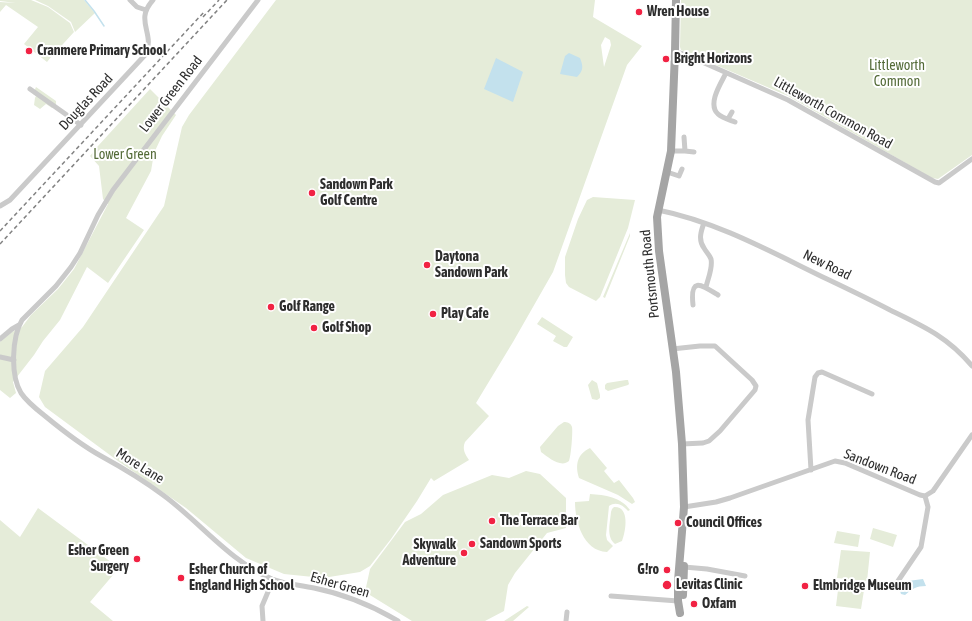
<!DOCTYPE html>
<html>
<head>
<meta charset="utf-8">
<style>
  body { margin:0 }
  canvas { display:block; background:#fff }
</style>
</head>
<body>
<canvas width="972" height="621"></canvas>
<script>
const ctx = document.querySelector('canvas').getContext('2d');
ctx.lineJoin = 'round';
function fillPath(path, color) {
  ctx.fillStyle = color;
  ctx.fill(path, 'evenodd');
}
function trace(path, color, width, dash) {
  ctx.strokeStyle = color;
  ctx.lineWidth = width;
  ctx.lineCap = dash ? 'butt' : 'round';
  ctx.setLineDash(dash || []);
  ctx.stroke(path);
}
function label(font, color, halo, rows, align = 'center') {
  ctx.font = font + ' "Asap Condensed",sans-serif';
  ctx.lineWidth = 4;
  ctx.setLineDash([]);
  ctx.textBaseline = 'middle';
  ctx.strokeStyle = halo;
  ctx.fillStyle = color;
  for (const [text, x, y, turn = 0] of rows) {
    ctx.save();
    ctx.translate(x, y);
    ctx.rotate((+turn || 0) * Math.PI / 180);
    ctx.textAlign = isNaN(turn) ? turn : align;
    if (halo) ctx.strokeText(text, 0, 0);
    ctx.fillText(text, 0, 0);
    ctx.restore();
  }
}
fillPath(new Path2D(`
  M 0,0 L 31,0 L 48,7 L 70,23 L 74,32 L 53,55 L 49,53 L 50,51 L 48,51 L 48,54 L 51,57 L 47,62 L 24,44 L 38,27 L 6,5 L 0,12 L 0,2 L 16,3 L 0,1 Z
  M 35,0 L 84,0 L 95,13 L 75,32 L 71,22 L 48,6 Z
  M 276,0 L 595,0 L 593,17 L 642,46 L 627,65 L 553,272 L 513,342 L 476,403 L 489,416 L 465,442 C 462,449 465,454 469,460 L 434,481 L 431,478 L 417,501 L 391,539 L 370,566 L 360,572 L 323,578 L 284,574 L 246,558 L 186,508 L 118,461 L 45,407 L 39,397 L 45,371 L 83,327 L 164,206 L 182,127 L 189,115 ZM 605,37 L 610,40 L 611,45 L 604,67 L 601,45 Z
  M 681,0 L 972,0 L 972,155 L 938,179 L 932,178 L 788,96 L 681,50 L 680,47 Z
  M 36,87 L 56,101 L 56,104 L 52,108 L 46,104 L 40,109 L 34,105 L 35,98 L 36,96 L 33,94 Z
  M 150,89 L 176,115 L 162,136 L 154,153 L 151,171 L 126,218 L 144,230 L 108,283 L 87,267 L 60,320 L 43,341 L 34,355 L 13,382 L 16,393 L 10,398 L 0,390 L 0,342 L 12,332 L 22,327 L 31,315 L 58,289 L 74,269 L 108,204 L 103,199 L 99,166 L 90,156 L 98,146 Z
  M 593,197 L 635,200 L 628,228 L 600,297 L 596,301 L 569,287 L 566,283 L 565,275 L 565,257 L 578,219 L 587,200 Z
  M 630,233 L 630,236 L 605,298 L 603,297 Z
  M 542,317 L 573,337 L 567,347 L 564,347 L 553,341 L 556,336 L 537,324 Z
  M 592,380 L 597,383 L 600,395 L 600,398 L 597,400 L 592,399 L 588,385 Z
  M 626,380 L 628,380 L 629,384 L 628,385 L 608,391 L 605,389 L 605,385 L 607,383 Z
  M 564,422 C 567,422 571,423 572,427 C 573,432 571,457 569,461 C 561,468 549,458 541,452 L 540,447 L 558,426 Z
  M 590,448 L 607,468 L 604,471 L 614,483 L 619,480 L 633,498 L 635,502 L 632,504 L 618,495 L 579,478 C 575,465 577,454 590,448 Z
  M 526,471 L 540,474 L 566,498 L 566,528 L 547,533 L 515,573 L 508,585 L 504,611 L 485,621 L 412,621 L 365,592 L 370,569 L 405,522 L 421,514 L 443,495 L 492,475 L 509,478 Z
  M 590,494 C 605,495 621,497 630,510 L 628,511 C 623,505 616,501 609,506 L 606,535 L 607,540 L 613,546 L 607,552 C 583,551 575,521 575,502 L 589,501 Z
  M 614,507 C 630,506 626,531 622,541 L 615,544 C 606,537 610,523 611,512 L 612,509 Z
  M 38,508 L 119,568 L 90,602 L 113,621 L 0,621 L 0,520 L 20,537 Z
  M 873,528 L 897,535 L 893,547 L 870,539 Z
  M 837,531 L 860,535 L 858,547 L 834,543 Z
  M 841,550 L 870,552 L 867,581 L 837,578 Z
  M 839,582 L 865,584 L 861,609 L 836,606 Z
  M 527,606 L 529,607 L 513,621 L 504,621 Z`), '#e5ecd9');
fillPath(new Path2D(`
  M 569,53 L 580,58 C 583,66 584,70 577,77 L 560,74 L 565,56 Z
  M 496,58 L 523,72 L 513,102 L 484,89 Z
  M 923,579 L 926,586 C 916,586 912,589 905,595 L 901,594 L 900,591 L 908,581 Z`), '#c3e1ed');
trace(new Path2D(`
  M 85,0 L 94,11 L 104,26`), '#c3e1ed', 1.5);
trace(new Path2D(`
  M 130,0 L 137,7 L 146,10
  M 258,0 L 113,190 L 98,215 L 80,253 L 71,267 L 56,286 L 22,320 C 12,337 10,375 21,393 C 27,402 36,409 45,416 C 62,430 81,445 101,456 C 123,468 143,480 163,495 C 200,522 229,561 272,579 C 285,584 300,585 314,588 C 344,594 371,605 398,621
  M 675,52 L 684,54 L 788,100 L 935,182 L 939,183 L 972,159
  M 726,73 C 721,83 707,104 718,114 C 722,118 730,120 735,122
  M 30,89 L 81,125
  M 728,119 L 732,112
  M 671,151 L 685,151 L 684,137
  M 685,151 L 694,152
  M 667,172 L 679,176 L 682,169
  M 0,206 L 10,200 L 146,54 C 155,32 134,21 153,0
  M 658,210 C 718,222 773,253 827,279 C 848,289 869,299 890,310 C 923,326 948,337 972,366
  M 704,223 C 701,231 698,240 704,248 C 706,252 709,254 711,259 C 713,268 708,278 706,287
  M 693,305 C 690,277 700,284 718,295
  M 0,339 L 12,329 L 19,325
  M 672,349 L 700,346 L 715,346 L 752,380 L 756,386 L 755,390 L 720,431 L 709,441 L 703,443 L 682,444
  M 0,357 L 14,360
  M 811,470 L 808,420 L 815,377 L 818,373 L 822,372 L 872,394
  M 684,507 L 716,502 L 730,498 L 835,461 L 845,463 L 920,495 L 925,496 L 933,491 L 972,435
  M 684,567 L 707,569 L 745,576
  M 898,581 L 921,547 L 928,507 L 925,496
  M 611,596 L 678,601
  M 263,621 L 262,606 L 273,580
  M 566,621 L 567,612`), '#cacaca', 5);
trace(new Path2D(`
  M 676,0 L 675,52 L 671,151 L 657,217 L 659,251 L 676,372 L 682,444 L 684,507 L 678,581 L 678,601 L 680,613
  M 683,595 L 684,566`), '#a5a5a5', 8);
trace(new Path2D(`
  M 203,17 L 219,0
  M 0,231 L 205,11
  M 0,244 L 227,0`), '#828282', 1.5, [4, 3]);
for (const [x, y, r, color] of [
  [639,12,4,"#f12243"],
  [29,51,4,"#f12243"],
  [666,59,4,"#f12243"],
  [312,193,4,"#f12243"],
  [427,265,4,"#f12243"],
  [271,307,4,"#f12243"],
  [433,314,4,"#f12243"],
  [314,328,4,"#f12243"],
  [492,521,4,"#f12243"],
  [678,523,4,"#f12243"],
  [472,544,4,"#f12243"],
  [464,553,4,"#f12243"],
  [137,559,4,"#f12243"],
  [667,570,4,"#f12243"],
  [181,578,4,"#f12243"],
  [667,585,5,"#f12243"],
  [805,586,4,"#f12243"],
  [694,604,4,"#f12243"]
]) {
  const dot = new Path2D();
  dot.arc(x, y, r, 0, 2 * Math.PI);
  ctx.fillStyle = color;
  ctx.fill(dot);
  trace(dot, '#fff', 1.5);
}
label('bold 14px', '#2d2d2d', '#fff', [
  ["Wren House",647,12],
  ["Cranmere Primary School",37,51],
  ["Bright Horizons",674,59],
  ["Sandown Park",320,185],
  ["Golf Centre",320,201],
  ["Daytona",435,257],
  ["Sandown Park",435,273],
  ["Golf Range",279,307],
  ["Play Cafe",441,314],
  ["Golf Shop",322,328],
  ["The Terrace Bar",500,521],
  ["Council Offices",686,523],
  ["Sandown Sports",480,544],
  ["Skywalk",456,545,"right"],
  ["Adventure",456,561,"right"],
  ["Esher Green",129,551,"right"],
  ["Surgery",129,567,"right"],
  ["Esher Church of",189,570],
  ["England High School",189,586],
  ["G!ro",659,570,"right"],
  ["Levitas Clinic",676,585],
  ["Elmbridge Museum",813,586],
  ["Oxfam",702,604]
], 'left');
label('14px', '#546b38', '#fff', [
  ["Littleworth",897,66],
  ["Common",897,82],
  ["Lower Green",125,155]
]);
label('14px', '#2d2d2d', '#fff', [
  ["Lower Green Road",171,94,-52],
  ["Douglas Road",86,102,-47],
  ["Littleworth Common Road",833,113,29],
  ["New Road",827,265,26],
  ["Portsmouth Road",650,274,-96],
  ["More Lane",140,466,32],
  ["Sandown Road",880,467,21],
  ["Esher Green",340,585,16]
]);
</script>
</body>
</html>
